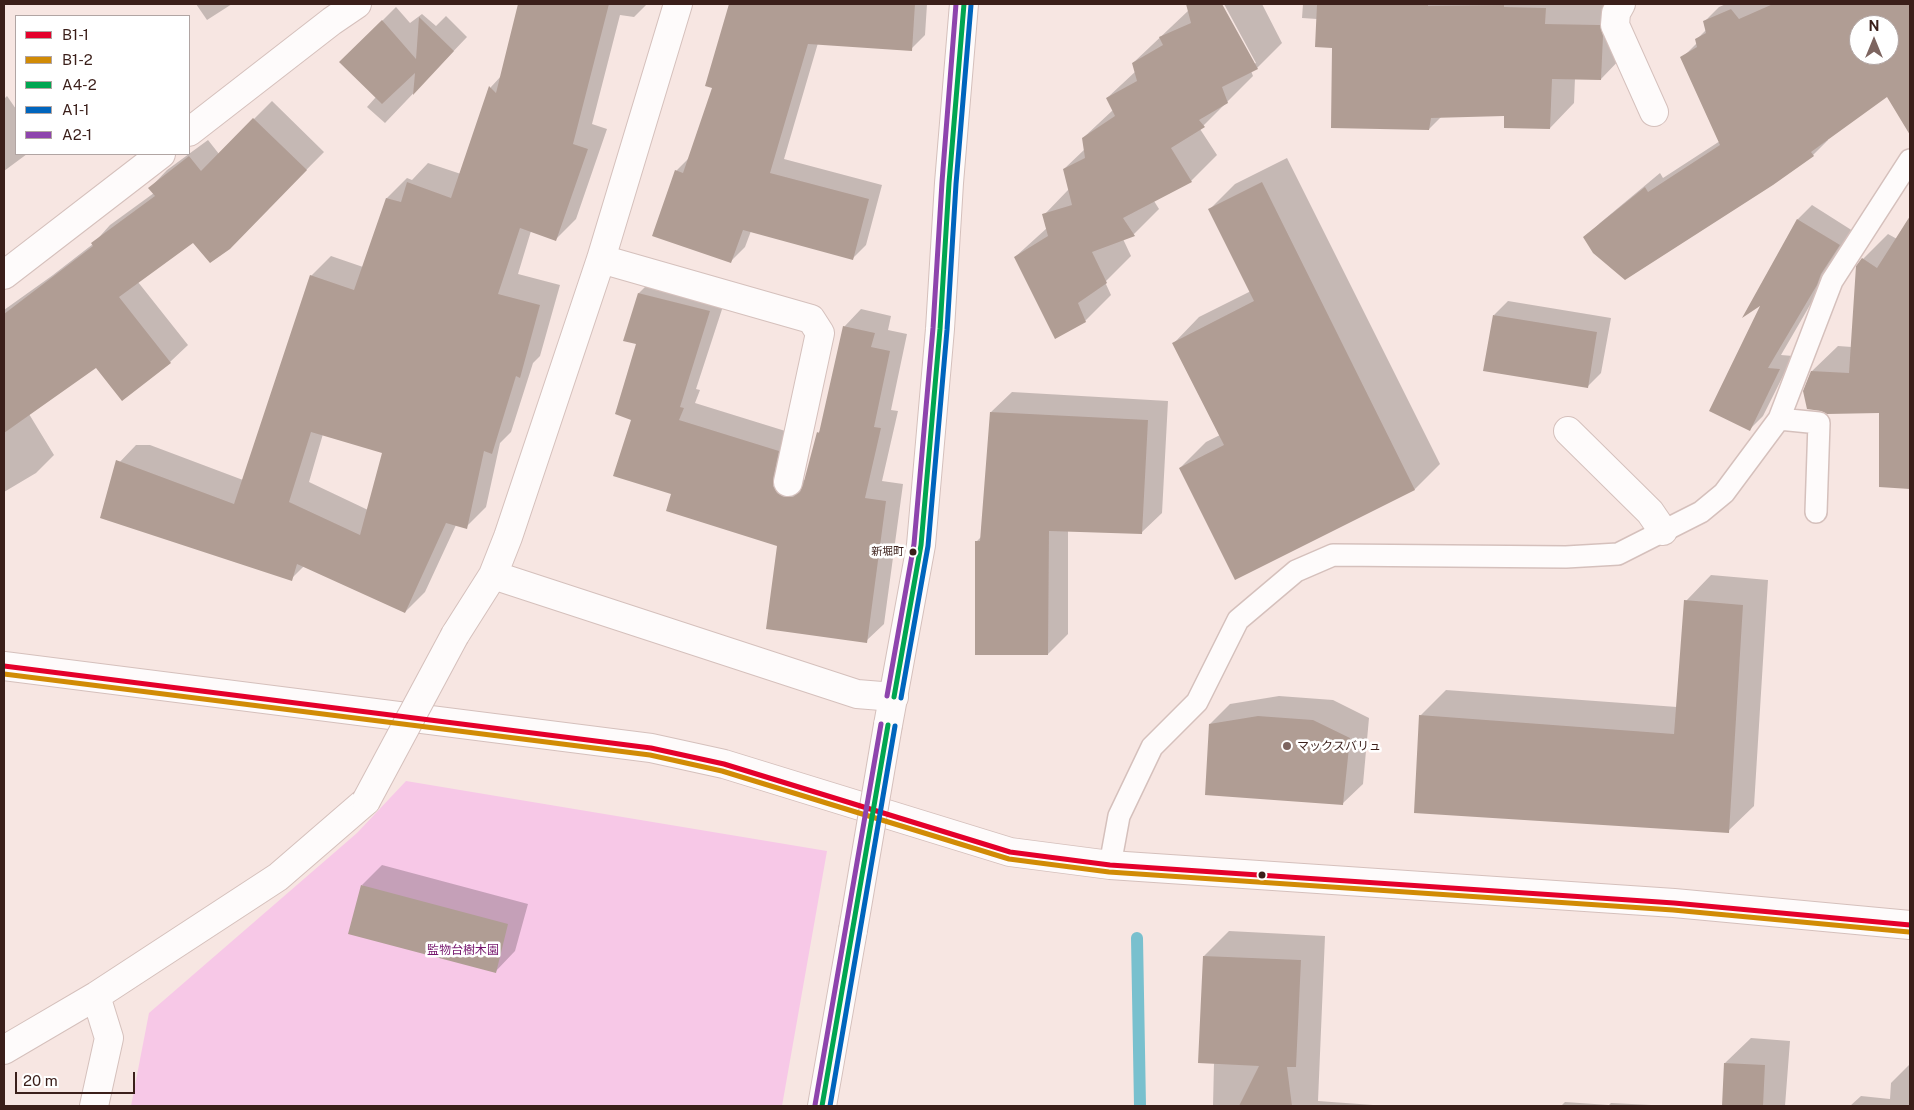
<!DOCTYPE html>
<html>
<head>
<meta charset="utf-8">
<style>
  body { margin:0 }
  #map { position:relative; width:1914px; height:1110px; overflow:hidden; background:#f7e6e2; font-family:"Public Sans",sans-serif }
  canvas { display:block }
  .frame { position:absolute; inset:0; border:5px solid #3b1f1a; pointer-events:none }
  .legend { position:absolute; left:15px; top:15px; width:175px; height:140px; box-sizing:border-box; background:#fff; border:1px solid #b1a5a3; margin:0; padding:6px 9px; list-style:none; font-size:15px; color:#3b1f1a }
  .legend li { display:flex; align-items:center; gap:10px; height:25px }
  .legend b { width:25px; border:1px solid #b1a5a3 }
  .north { position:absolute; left:1849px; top:15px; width:50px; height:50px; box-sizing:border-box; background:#fff; border:1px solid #b1a5a3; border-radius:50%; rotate:0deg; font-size:14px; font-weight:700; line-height:20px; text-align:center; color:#3b1f1a }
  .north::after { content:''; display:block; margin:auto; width:18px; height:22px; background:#7d6560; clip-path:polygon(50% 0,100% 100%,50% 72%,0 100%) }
  .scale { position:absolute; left:15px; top:1072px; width:120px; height:22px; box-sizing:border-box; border:2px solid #3b1f1a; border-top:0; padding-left:6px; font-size:15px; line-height:18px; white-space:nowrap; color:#3b1f1a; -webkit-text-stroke:4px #fff; paint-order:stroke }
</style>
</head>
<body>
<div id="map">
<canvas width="1914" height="1110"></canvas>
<div class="frame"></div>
<ul class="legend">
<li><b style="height:6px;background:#e4002b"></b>B1-1</li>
<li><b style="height:6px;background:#d18b05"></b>B1-2</li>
<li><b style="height:6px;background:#00a651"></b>A4-2</li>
<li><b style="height:6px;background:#0065bd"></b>A1-1</li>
<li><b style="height:6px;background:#8e44ad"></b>A2-1</li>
</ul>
<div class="north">N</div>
<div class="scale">20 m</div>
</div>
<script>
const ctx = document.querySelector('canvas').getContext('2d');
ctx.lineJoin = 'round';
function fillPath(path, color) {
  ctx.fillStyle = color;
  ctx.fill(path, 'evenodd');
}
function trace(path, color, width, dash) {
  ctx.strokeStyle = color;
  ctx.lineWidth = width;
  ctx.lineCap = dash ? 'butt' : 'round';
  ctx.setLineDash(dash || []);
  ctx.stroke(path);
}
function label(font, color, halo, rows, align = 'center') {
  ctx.font = font + ' "Public Sans","Noto Sans JP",sans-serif';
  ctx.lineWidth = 5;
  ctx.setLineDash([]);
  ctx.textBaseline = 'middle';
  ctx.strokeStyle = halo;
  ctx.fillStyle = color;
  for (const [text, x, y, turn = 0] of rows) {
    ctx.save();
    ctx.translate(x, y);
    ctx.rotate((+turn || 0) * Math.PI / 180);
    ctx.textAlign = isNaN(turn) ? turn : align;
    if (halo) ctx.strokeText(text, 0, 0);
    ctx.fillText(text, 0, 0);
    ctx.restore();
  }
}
fillPath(new Path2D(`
  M 406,781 L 827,851 L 782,1106 L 131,1106 L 149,1013 L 357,833 Z`), '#f7c8e7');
fillPath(new Path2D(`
  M 196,4 L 232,4 L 207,20 Z
  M 533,4 L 647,4 L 634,17 L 620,15 L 592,124 L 607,129 L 576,219 L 556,239 L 531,231 L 518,274 L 560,285 L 540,356 L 533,363 L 511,432 L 500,443 L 486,507 L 466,527 L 456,525 L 425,592 L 405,612 L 304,566 L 291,579 L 116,466 L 136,445 L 150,445 L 243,480 L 311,276 L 331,256 L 363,267 L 387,198 L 407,178 L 412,180 L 428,163 L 461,174 L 491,87 L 502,75 L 515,22 ZM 323,434 L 384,452 L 368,510 L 309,482 Z
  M 734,4 L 927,4 L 925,35 L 911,49 L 818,43 L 784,159 L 882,185 L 866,245 L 852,259 L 751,231 L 745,247 L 731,261 L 676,171 L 690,157 L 714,87 Z
  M 1187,4 L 1221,4 L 1254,64 L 1256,63 L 1224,4 L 1262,4 L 1282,43 L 1257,68 L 1251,71 L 1253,76 L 1200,129 L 1217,155 L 1191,181 L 1154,201 L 1159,209 L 1134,234 L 1123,239 L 1131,256 L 1105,282 L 1111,295 L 1085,321 L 1015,257 L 1047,228 L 1044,215 L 1069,189 L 1064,169 L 1085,149 L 1083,138 L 1113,110 L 1107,98 L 1136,71 L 1133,63 L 1189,10 Z
  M 1303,4 L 1625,4 L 1625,54 L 1601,79 L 1575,78 L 1574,103 L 1550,128 L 1505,115 L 1442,116 L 1429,129 L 1333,46 L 1317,19 L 1302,18 Z
  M 1726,4 L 1753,4 L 1754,5 L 1757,4 L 1910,4 L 1910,126 L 1907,127 L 1887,95 L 1827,139 L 1828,140 L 1813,155 L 1585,238 L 1600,223 L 1660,173 L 1663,178 L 1720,141 L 1682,58 L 1697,43 L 1696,40 L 1706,30 L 1704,22 L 1719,7 ZM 1859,25 L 1889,25 L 1889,55 L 1859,55 Z
  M 396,7 L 410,23 L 422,14 L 436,26 L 446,16 L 467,37 L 385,123 L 367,107 L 376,97 L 341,62 Z
  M 7,96 L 16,109 L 16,154 L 27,154 L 4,171 L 4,99 Z
  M 272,101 L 324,152 L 229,248 L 193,241 L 138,282 L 188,345 L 170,362 L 96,366 L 29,414 L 54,455 L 36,473 L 4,492 L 4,310 L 53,275 L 93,244 L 110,225 L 154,193 L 150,188 L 167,170 L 208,140 L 219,154 Z
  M 1287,158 L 1440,464 L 1415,489 L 1236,578 L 1180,468 L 1206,442 L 1220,435 L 1174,343 L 1199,317 L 1251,291 L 1210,209 L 1235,184 Z
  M 1812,205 L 1853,231 L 1781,355 L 1793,356 L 1763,416 L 1749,430 L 1763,302 L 1745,314 L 1798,219 Z
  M 1910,218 L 1910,488 L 1881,486 L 1880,412 L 1812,371 L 1838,346 L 1852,347 L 1863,259 L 1888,234 L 1897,239 Z
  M 656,276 L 727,294 L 696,389 L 700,390 L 695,403 L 795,434 L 802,480 L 806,480 L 818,433 L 821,430 L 844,327 L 861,309 L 891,316 L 888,330 L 907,334 L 891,410 L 898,411 L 882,481 L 903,484 L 884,624 L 866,641 L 778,545 L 673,493 L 633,419 L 638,343 L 639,293 Z
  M 1508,301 L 1611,318 L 1601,373 L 1587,387 L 1494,315 Z
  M 1012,392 L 1168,401 L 1162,513 L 1141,533 L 1068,530 L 1068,634 L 1048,654 L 976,542 L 981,537 L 991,412 Z
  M 1711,575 L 1768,580 L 1754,806 L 1728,831 L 1420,716 L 1446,690 L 1677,707 L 1686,601 Z
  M 1279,696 L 1333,700 L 1369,718 L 1363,784 L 1342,804 L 1210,724 L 1230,704 Z
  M 382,865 L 528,904 L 515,951 L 495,972 L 362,885 Z
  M 1229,931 L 1325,936 L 1318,1101 L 1387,1106 L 1213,1106 L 1214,1063 L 1204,956 Z
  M 1751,1038 L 1790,1041 L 1785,1106 L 1723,1106 L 1725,1063 Z
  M 1910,1064 L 1910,1106 L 1850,1106 L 1861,1096 L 1890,1099 L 1891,1083 Z
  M 1565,1102 L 1609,1105 L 1611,1103 L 1672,1106 L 1561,1106 Z`), '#0003');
trace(new Path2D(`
  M 1137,938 L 1140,1106`), '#79c0ce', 12);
fillPath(new Path2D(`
  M 518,4 L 609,4 L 573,144 L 588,149 L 556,241 L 520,228 L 498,294 L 540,305 L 520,378 L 516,376 L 492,454 L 484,451 L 467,529 L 446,523 L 405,613 L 297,564 L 292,581 L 100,518 L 116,460 L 234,504 L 310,275 L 354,290 L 386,198 L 401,202 L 407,182 L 451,198 L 489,86 L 496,93 ZM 311,432 L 382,453 L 360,535 L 289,502 Z
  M 729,4 L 915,4 L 912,51 L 808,44 L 770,173 L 869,199 L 853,260 L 743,230 L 731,263 L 652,236 L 675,170 L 683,173 L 712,88 L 705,86 Z
  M 1186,4 L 1222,4 L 1258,69 L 1222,87 L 1228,103 L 1199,120 L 1205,127 L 1171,148 L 1192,182 L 1123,218 L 1135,236 L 1092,252 L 1107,283 L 1078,303 L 1086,322 L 1055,339 L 1014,257 L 1048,236 L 1042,214 L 1072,205 L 1063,169 L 1085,158 L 1082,138 L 1115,116 L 1106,98 L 1137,81 L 1132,63 L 1163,45 L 1159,37 L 1191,23 Z
  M 1317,4 L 1428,4 L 1428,6 L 1504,5 L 1504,7 L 1546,8 L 1545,24 L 1600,25 L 1603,36 L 1601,80 L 1552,79 L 1550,129 L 1504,128 L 1504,116 L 1431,118 L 1429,130 L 1331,128 L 1332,48 L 1315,47 Z
  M 1773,4 L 1910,4 L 1910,135 L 1887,97 L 1811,152 L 1814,156 L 1773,185 L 1625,280 L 1593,253 L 1583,237 L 1645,187 L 1648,192 L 1720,145 L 1680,57 L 1697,47 L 1695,39 L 1706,33 L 1703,21 L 1731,9 L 1739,19 ZM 1859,25 L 1889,25 L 1889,55 L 1859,55 Z
  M 419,17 L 454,51 L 413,95 L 415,73 L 382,104 L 339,62 L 382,20 L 416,59 Z
  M 253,118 L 307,170 L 230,249 L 210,263 L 193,243 L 119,297 L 171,363 L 122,401 L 96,368 L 4,433 L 4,314 L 93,246 L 91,243 L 155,196 L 148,188 L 189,156 L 201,171 Z
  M 1262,182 L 1415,490 L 1235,580 L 1179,468 L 1224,445 L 1172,343 L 1254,301 L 1208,209 Z
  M 1910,216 L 1910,489 L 1879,487 L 1879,413 L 1827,414 L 1821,411 L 1807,409 L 1803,391 L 1811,371 L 1849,373 L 1856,266 L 1862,258 L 1877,268 Z
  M 1797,219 L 1840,245 L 1821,274 L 1817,285 L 1768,368 L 1780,369 L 1750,431 L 1709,411 L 1760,306 L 1742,318 Z
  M 638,293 L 710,311 L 680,407 L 684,408 L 679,420 L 779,451 L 773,479 L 773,486 L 777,493 L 784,497 L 793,497 L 800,492 L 803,485 L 817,432 L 819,433 L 843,326 L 875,333 L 871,347 L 890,351 L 874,427 L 881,428 L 865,498 L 886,501 L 867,643 L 766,629 L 777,546 L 666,511 L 671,494 L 613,476 L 631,420 L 615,414 L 636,344 L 623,341 Z
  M 1493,315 L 1597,332 L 1588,388 L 1483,371 Z
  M 990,412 L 1148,420 L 1142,534 L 1049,531 L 1048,655 L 975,655 L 975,541 L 980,541 Z
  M 1684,600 L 1743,605 L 1729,833 L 1414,813 L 1419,715 L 1674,734 Z
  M 1258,716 L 1313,720 L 1350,738 L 1343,805 L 1205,795 L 1209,724 Z
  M 361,885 L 508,924 L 496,973 L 348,934 Z
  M 1203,956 L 1301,960 L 1296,1067 L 1287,1067 L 1292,1106 L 1239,1106 L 1259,1066 L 1198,1063 Z
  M 1724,1063 L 1765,1065 L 1763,1106 L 1722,1106 Z`), '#b09d94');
const lane = new Path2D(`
  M 1779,419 L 1819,423 L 1816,512
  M 1110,865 L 1119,816 L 1152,747 L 1197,702 L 1238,620 L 1296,571 L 1333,555 L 1566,557 L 1618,554 L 1701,512 L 1724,493 L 1779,419 L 1832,281 L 1910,160`);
const street = new Path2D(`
  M 1621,4 L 1616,13 L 1615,25 L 1654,112
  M 189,132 L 332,21 L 357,4
  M 601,259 L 811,319 L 820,333 L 788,482
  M 4,275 L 161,154
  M 1568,431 L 1650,512 L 1663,531
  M 493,575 L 857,694 L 894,697
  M 455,635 L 493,575 L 508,537 L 601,259 L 678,4
  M 4,1050 L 96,996 L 278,877 L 366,801
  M 94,1106 L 109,1038 L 96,996`);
const secondary = new Path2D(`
  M 888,725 L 921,545 L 940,329 L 949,183 L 964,4
  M 822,1106 L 853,930`);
const primary = new Path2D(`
  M 4,666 L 651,748 L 724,764 L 1010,852 L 1110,865 L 1674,903 L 1910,925`);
trace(lane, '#d5c0bc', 24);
trace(street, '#d5c0bc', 30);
trace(secondary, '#d5c0bc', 30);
trace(primary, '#d5c0bc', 30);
trace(lane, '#fefbfb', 21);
trace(street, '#fefbfb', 28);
trace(secondary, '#fefbfb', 28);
trace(primary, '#fefbfb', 28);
const streetBridge = new Path2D(`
  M 366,801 L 455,635`);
const secondaryBridge = new Path2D(`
  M 853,930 L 888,725`);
trace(streetBridge, '#d5c0bc', 30, []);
trace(secondaryBridge, '#d5c0bc', 30, []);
trace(streetBridge, '#fefbfb', 28);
trace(secondaryBridge, '#fefbfb', 28);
trace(new Path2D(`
  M 4,666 L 651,748 L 724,764 L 1010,852 L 1110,865 L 1674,903 L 1910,925`), '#e4002b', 5);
trace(new Path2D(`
  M 4,674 L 650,755 L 722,771 L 1009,859 L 1109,872 L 1673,910 L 1909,932`), '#d18b05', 5);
trace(new Path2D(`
  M 894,697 L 921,545 L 940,329 L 949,183 L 964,4
  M 822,1106 L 888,725`), '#00a651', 5);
trace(new Path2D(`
  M 901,698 L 928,546 L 947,330 L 956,184 L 971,5
  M 830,1106 L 895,726`), '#0065bd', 5);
trace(new Path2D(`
  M 887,696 L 914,544 L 933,328 L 942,182 L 956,4
  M 815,1105 L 881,724`), '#8e44ad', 5);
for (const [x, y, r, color] of [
  [913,552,4.5,"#3b1f1a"],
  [1287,746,5,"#7d6560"],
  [1262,875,4.5,"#3b1f1a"]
]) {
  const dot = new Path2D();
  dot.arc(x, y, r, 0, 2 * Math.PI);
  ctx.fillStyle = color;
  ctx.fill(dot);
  trace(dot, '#fff', 2);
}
label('11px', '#3b1f1a', '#fff', [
  ["新堀町",904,552]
], 'right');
label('12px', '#3b1f1a', '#fff', [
  ["マックスバリュ",1297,746]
], 'left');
label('12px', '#75156c', '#fff', [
  ["監物台樹木園",463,950]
]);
</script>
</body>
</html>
